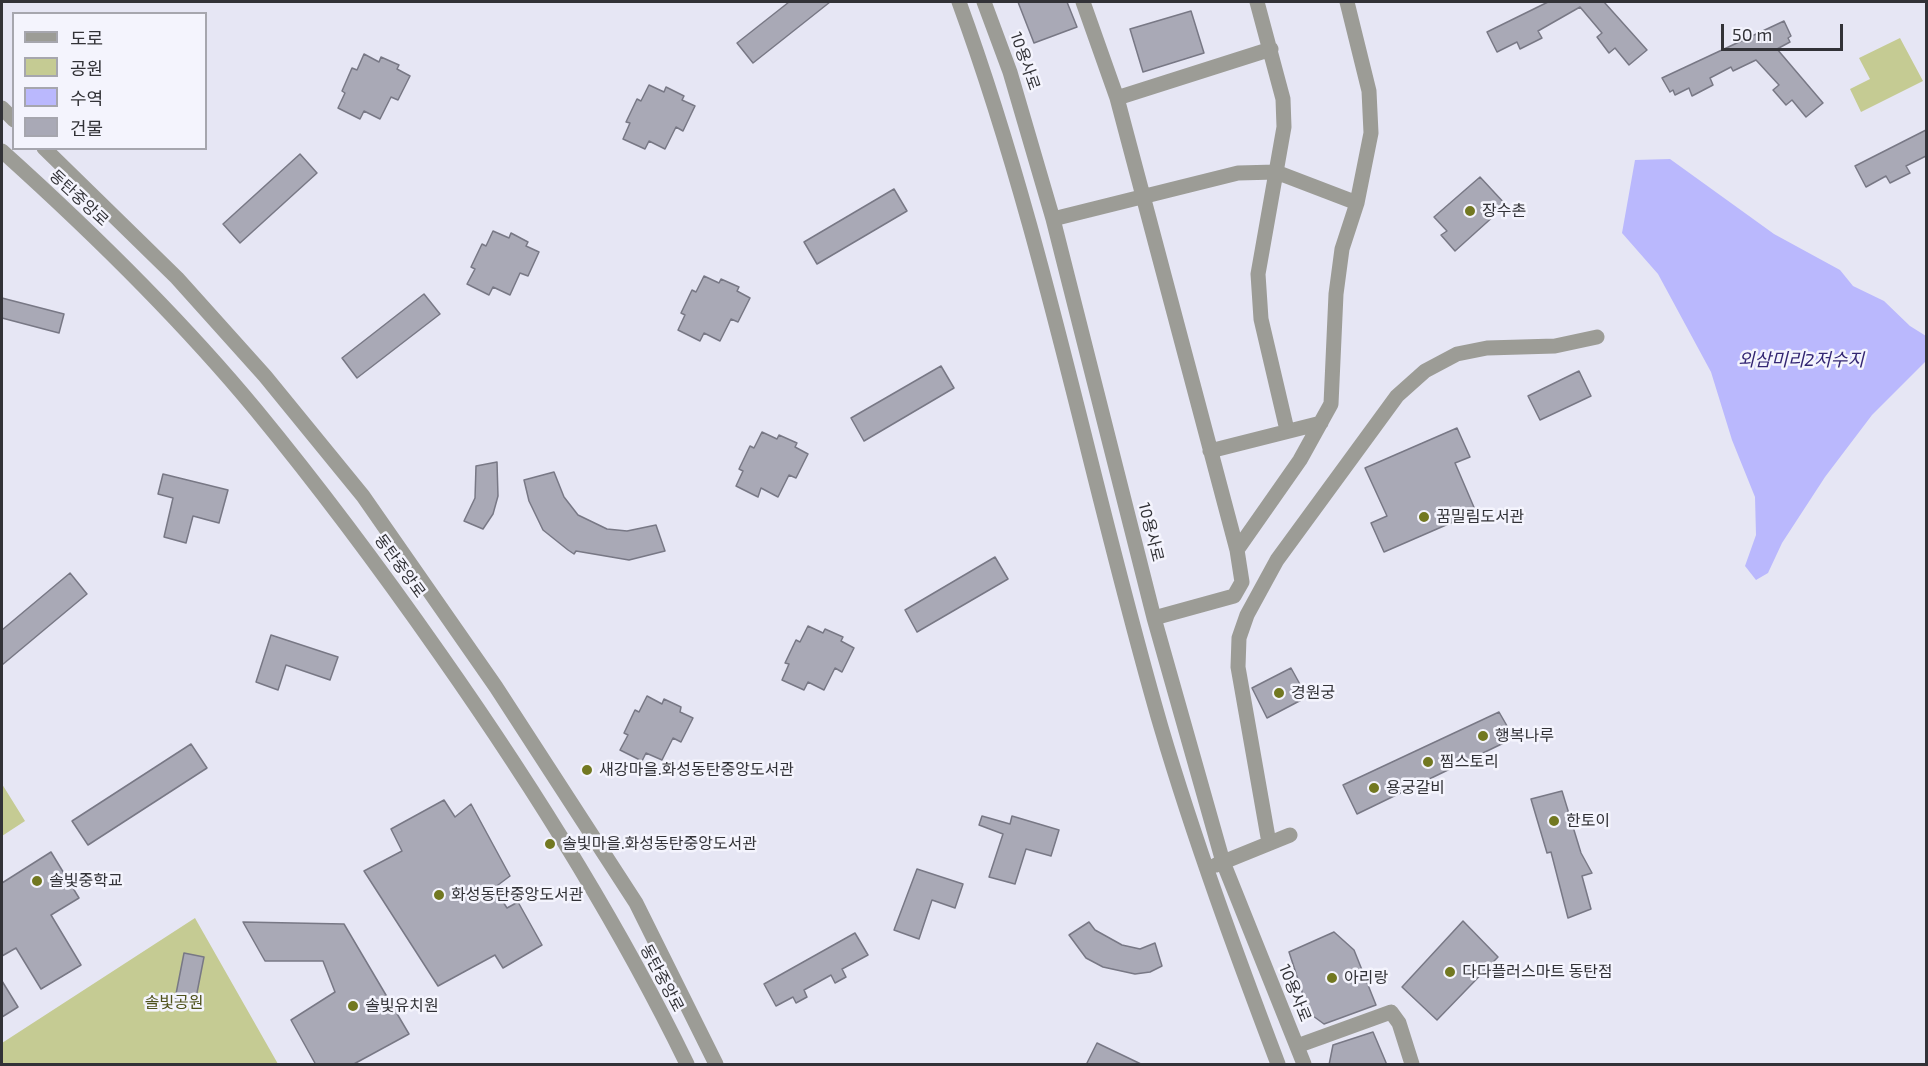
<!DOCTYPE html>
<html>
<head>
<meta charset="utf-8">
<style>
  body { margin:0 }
  #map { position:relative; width:1928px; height:1066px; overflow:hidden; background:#e6e6f4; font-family:"Exo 2","Noto Sans KR",sans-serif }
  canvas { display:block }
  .frame { position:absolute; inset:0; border:3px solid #323237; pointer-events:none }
  .legend { position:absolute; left:12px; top:12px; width:195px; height:138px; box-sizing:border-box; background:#f4f4fd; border:2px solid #a6a6ae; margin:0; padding:8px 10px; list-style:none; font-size:18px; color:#323237 }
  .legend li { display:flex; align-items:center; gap:12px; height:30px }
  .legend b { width:30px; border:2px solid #a6a6ae }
  .scale { position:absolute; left:1721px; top:24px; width:122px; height:27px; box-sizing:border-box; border:3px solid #323237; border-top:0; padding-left:8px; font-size:18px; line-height:21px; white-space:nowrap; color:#323237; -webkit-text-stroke:4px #f4f4fd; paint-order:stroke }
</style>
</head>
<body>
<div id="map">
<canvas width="1928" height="1066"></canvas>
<div class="frame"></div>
<ul class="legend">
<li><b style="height:8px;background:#9c9c96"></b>도로</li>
<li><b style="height:16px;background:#c5cb93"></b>공원</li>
<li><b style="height:16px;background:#bab8fd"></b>수역</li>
<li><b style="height:16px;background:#a9a9b6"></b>건물</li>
</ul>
<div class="scale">50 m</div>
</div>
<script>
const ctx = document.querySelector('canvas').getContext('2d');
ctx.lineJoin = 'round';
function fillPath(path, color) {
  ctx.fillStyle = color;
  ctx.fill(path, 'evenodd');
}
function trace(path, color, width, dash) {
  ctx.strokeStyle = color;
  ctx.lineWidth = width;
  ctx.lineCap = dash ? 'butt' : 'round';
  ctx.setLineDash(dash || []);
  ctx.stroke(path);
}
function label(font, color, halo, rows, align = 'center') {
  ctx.font = font + ' "Exo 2","Noto Sans KR",sans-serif';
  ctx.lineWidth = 5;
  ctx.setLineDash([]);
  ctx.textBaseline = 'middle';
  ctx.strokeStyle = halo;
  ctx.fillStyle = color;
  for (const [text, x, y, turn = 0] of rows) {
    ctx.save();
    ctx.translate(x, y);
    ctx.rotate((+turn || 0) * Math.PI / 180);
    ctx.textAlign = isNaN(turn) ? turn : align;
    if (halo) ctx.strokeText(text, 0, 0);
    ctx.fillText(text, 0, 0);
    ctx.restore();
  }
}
fillPath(new Path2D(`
  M 1900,38 L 1923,81 L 1861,112 L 1850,89 L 1870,79 L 1859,58 Z
  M 2,784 L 25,821 L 2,836 Z
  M 195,918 L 278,1064 L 2,1064 L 2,1043 Z`), '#c5cb93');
fillPath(new Path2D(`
  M 1670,159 L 1774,234 L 1840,270 L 1853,286 L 1884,301 L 1910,326 L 1926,336 L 1926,361 L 1872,415 L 1825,477 L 1782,543 L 1768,573 L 1756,580 L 1745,566 L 1756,535 L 1755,497 L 1732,440 L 1711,372 L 1658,274 L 1622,233 L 1635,160 Z`), '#bab8fd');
const building = new Path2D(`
  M 789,2 L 830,2 L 753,63 L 737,43 Z
  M 1018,2 L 1067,2 L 1077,27 L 1034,43 Z
  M 1548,2 L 1604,2 L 1647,50 L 1629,65 L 1615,48 L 1609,53 L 1597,37 L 1602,33 L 1580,7 L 1538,31 L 1542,38 L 1520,49 L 1517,42 L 1497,52 L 1487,32 Z
  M 1191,11 L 1204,53 L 1143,72 L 1130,29 Z
  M 1784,21 L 1791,36 L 1788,38 L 1790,42 L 1777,49 L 1823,103 L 1806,117 L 1792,100 L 1786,105 L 1773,90 L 1779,85 L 1756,60 L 1733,71 L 1731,67 L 1710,78 L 1713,85 L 1692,96 L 1689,88 L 1675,95 L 1673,90 L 1670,92 L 1662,78 Z
  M 364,54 L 379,62 L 381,57 L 399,65 L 397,69 L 410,76 L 398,100 L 391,97 L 380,119 L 364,111 L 360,119 L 338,108 L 345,93 L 342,91 L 352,68 L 357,70 Z
  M 649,85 L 664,92 L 666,87 L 684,96 L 682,100 L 695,106 L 683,131 L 676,127 L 665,149 L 649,141 L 645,149 L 623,139 L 630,123 L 626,122 L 637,99 L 641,101 Z
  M 1926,130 L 1926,156 L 1906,166 L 1910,173 L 1890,183 L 1886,176 L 1866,187 L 1855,166 Z
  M 300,154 L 317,173 L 240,243 L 223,224 Z
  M 1480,177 L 1506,205 L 1455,251 L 1441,235 L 1447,231 L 1434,217 Z
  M 894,189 L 907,211 L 817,264 L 804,242 Z
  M 493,231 L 509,238 L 511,233 L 528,242 L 526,246 L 539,252 L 528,276 L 520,273 L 510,295 L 493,287 L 489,295 L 467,284 L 475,269 L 471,267 L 482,244 L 486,246 Z
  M 704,276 L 719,283 L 721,279 L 739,287 L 737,291 L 750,298 L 738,322 L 731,319 L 720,341 L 704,333 L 700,341 L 678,330 L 685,315 L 681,313 L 692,290 L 696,292 Z
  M 424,294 L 440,314 L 357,378 L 342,358 Z
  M 2,298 L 64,314 L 59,333 L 2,318 Z
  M 941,366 L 954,388 L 864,441 L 851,418 Z
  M 1579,371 L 1591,396 L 1540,420 L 1528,396 Z
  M 1457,428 L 1470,457 L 1455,463 L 1476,512 L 1384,552 L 1371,523 L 1387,516 L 1365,468 Z
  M 762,432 L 777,439 L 779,435 L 797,443 L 795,447 L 808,454 L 796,478 L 789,475 L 778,497 L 761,488 L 758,497 L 736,486 L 743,471 L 739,469 L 750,446 L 754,448 Z
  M 497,462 L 498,496 L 493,514 L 483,529 L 464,521 L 475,498 L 476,466 Z
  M 554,472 L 564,497 L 578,515 L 607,529 L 627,531 L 656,525 L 665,551 L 629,560 L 576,551 L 574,554 L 568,550 L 543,530 L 529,501 L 524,480 Z
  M 163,474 L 228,490 L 219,523 L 193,516 L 186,543 L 164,537 L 173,498 L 158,494 Z
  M 995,557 L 1008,579 L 917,632 L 905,610 Z
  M 70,573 L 87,594 L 2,665 L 2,630 Z
  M 808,626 L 823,633 L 825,629 L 843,637 L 841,641 L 854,648 L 842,672 L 835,668 L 824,690 L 808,682 L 804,690 L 782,680 L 789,664 L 785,663 L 796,640 L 800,642 Z
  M 271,635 L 338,657 L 330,680 L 286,665 L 278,690 L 256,682 Z
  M 1291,668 L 1307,697 L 1267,718 L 1252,688 Z
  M 647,696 L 662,704 L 664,699 L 681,707 L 680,712 L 693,718 L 681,742 L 673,738 L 662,760 L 646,753 L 642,761 L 620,750 L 628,735 L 624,733 L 635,710 L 639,712 Z
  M 1499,712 L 1514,738 L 1357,814 L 1343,785 Z
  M 191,744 L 207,768 L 88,845 L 72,821 Z
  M 1562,791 L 1581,853 L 1592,873 L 1582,876 L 1591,909 L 1568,918 L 1551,852 L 1547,853 L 1531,799 Z
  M 444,800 L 455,817 L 471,804 L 510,876 L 494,888 L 507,908 L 518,902 L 542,945 L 503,968 L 495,955 L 438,986 L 364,871 L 402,851 L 391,829 Z
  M 982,816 L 1010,824 L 1012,816 L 1059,830 L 1051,856 L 1026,849 L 1015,884 L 989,877 L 1003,834 L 979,825 Z
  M 51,852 L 79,898 L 51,915 L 81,965 L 41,989 L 16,948 L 2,956 L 2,883 Z
  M 917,869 L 963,884 L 955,908 L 932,900 L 919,939 L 894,930 Z
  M 1463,921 L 1498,957 L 1437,1020 L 1402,987 Z
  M 243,922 L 344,924 L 409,1034 L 352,1065 L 316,1065 L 291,1020 L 335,992 L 323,961 L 265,961 Z
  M 1089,922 L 1095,930 L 1122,945 L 1140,949 L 1155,943 L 1162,966 L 1150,972 L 1135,974 L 1103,967 L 1086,958 L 1069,935 Z
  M 1334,932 L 1354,950 L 1376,1005 L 1324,1024 L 1309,1013 L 1289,952 Z
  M 855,933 L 868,955 L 842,969 L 846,977 L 835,983 L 831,975 L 804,990 L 807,997 L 796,1003 L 793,997 L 776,1006 L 764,984 Z
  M 184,953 L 204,957 L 195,1003 L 175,999 Z
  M 2,981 L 18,1007 L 2,1017 Z
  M 1373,1032 L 1387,1065 L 1329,1065 L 1333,1045 Z
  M 1097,1043 L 1143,1065 L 1086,1065 Z`);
fillPath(building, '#a9a9b6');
trace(building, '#787885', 1.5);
trace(new Path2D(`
  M 959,2 C 1045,237 1091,486 1161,727 C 1195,842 1236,953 1278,1064
  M 984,2 L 1010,72 L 1053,219 L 1154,618 L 1223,862 L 1304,1064
  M 1083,2 L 1117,98 L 1237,550 L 1242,582 L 1234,596 L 1154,618
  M 1257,2 L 1283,99 L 1284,127 L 1258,274 L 1261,319 L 1287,430
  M 1117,98 L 1271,49
  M 2,108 L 14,120
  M 44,148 L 177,278 L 265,376 L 363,496 L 496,687 L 636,903 L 716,1064
  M 2,151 C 92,232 179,317 256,410 C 321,489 382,571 440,654 C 532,785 617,920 687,1064
  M 1053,219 L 1238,173 L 1276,172 L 1357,203
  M 1210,451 L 1321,423
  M 1237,550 L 1300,460 L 1331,404 L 1336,294 L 1342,249 L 1357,203 L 1371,133 L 1369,91 L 1347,2
  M 1269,843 L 1238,667 L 1239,638 L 1247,615 L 1277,560 L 1397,396 L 1425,371 L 1457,354 L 1487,348 L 1555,346 L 1597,337
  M 1216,865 L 1290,835
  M 1297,1046 L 1391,1012 L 1399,1023 L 1412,1064`), '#9c9c96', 15);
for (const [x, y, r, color] of [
  [1470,211,6,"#727821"],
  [1424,517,6,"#727821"],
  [1279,693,6,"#727821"],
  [1483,736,6,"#727821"],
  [1428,762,6,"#727821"],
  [587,770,6,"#727821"],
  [1374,788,6,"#727821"],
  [1554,821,6,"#727821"],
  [550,844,6,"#727821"],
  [37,881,6,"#727821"],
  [439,895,6,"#727821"],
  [1450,972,6,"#727821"],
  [1332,978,6,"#727821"],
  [353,1006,6,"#727821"]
]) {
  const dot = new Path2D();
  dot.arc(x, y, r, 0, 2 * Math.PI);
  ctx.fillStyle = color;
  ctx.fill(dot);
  trace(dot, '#f4f4fd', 2);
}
label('16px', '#323237', '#f4f4fd', [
  ["10용사로",1025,61,71],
  ["동탄중앙로",79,198,43],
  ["10용사로",1151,532,76],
  ["동탄중앙로",400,566,54],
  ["동탄중앙로",662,978,62],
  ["10용사로",1295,993,68]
]);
label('16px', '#323237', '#f4f4fd', [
  ["장수촌",1482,211],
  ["꿈밀림도서관",1436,517],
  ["경원궁",1291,693],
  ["행복나루",1495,736],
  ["찜스토리",1440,762],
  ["새강마을.화성동탄중앙도서관",599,770],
  ["용궁갈비",1386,788],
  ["한토이",1566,821],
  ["솔빛마을.화성동탄중앙도서관",562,844],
  ["솔빛중학교",49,881],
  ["화성동탄중앙도서관",451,895],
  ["다다플러스마트 동탄점",1462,972],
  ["아리랑",1344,978],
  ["솔빛유치원",365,1006]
], 'left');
label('16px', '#4e511b', '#f4f4fd', [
  ["솔빛공원",174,1003]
]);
label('italic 18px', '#332673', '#f4f4fd', [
  ["외삼미리2저수지",1801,360]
]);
</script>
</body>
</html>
